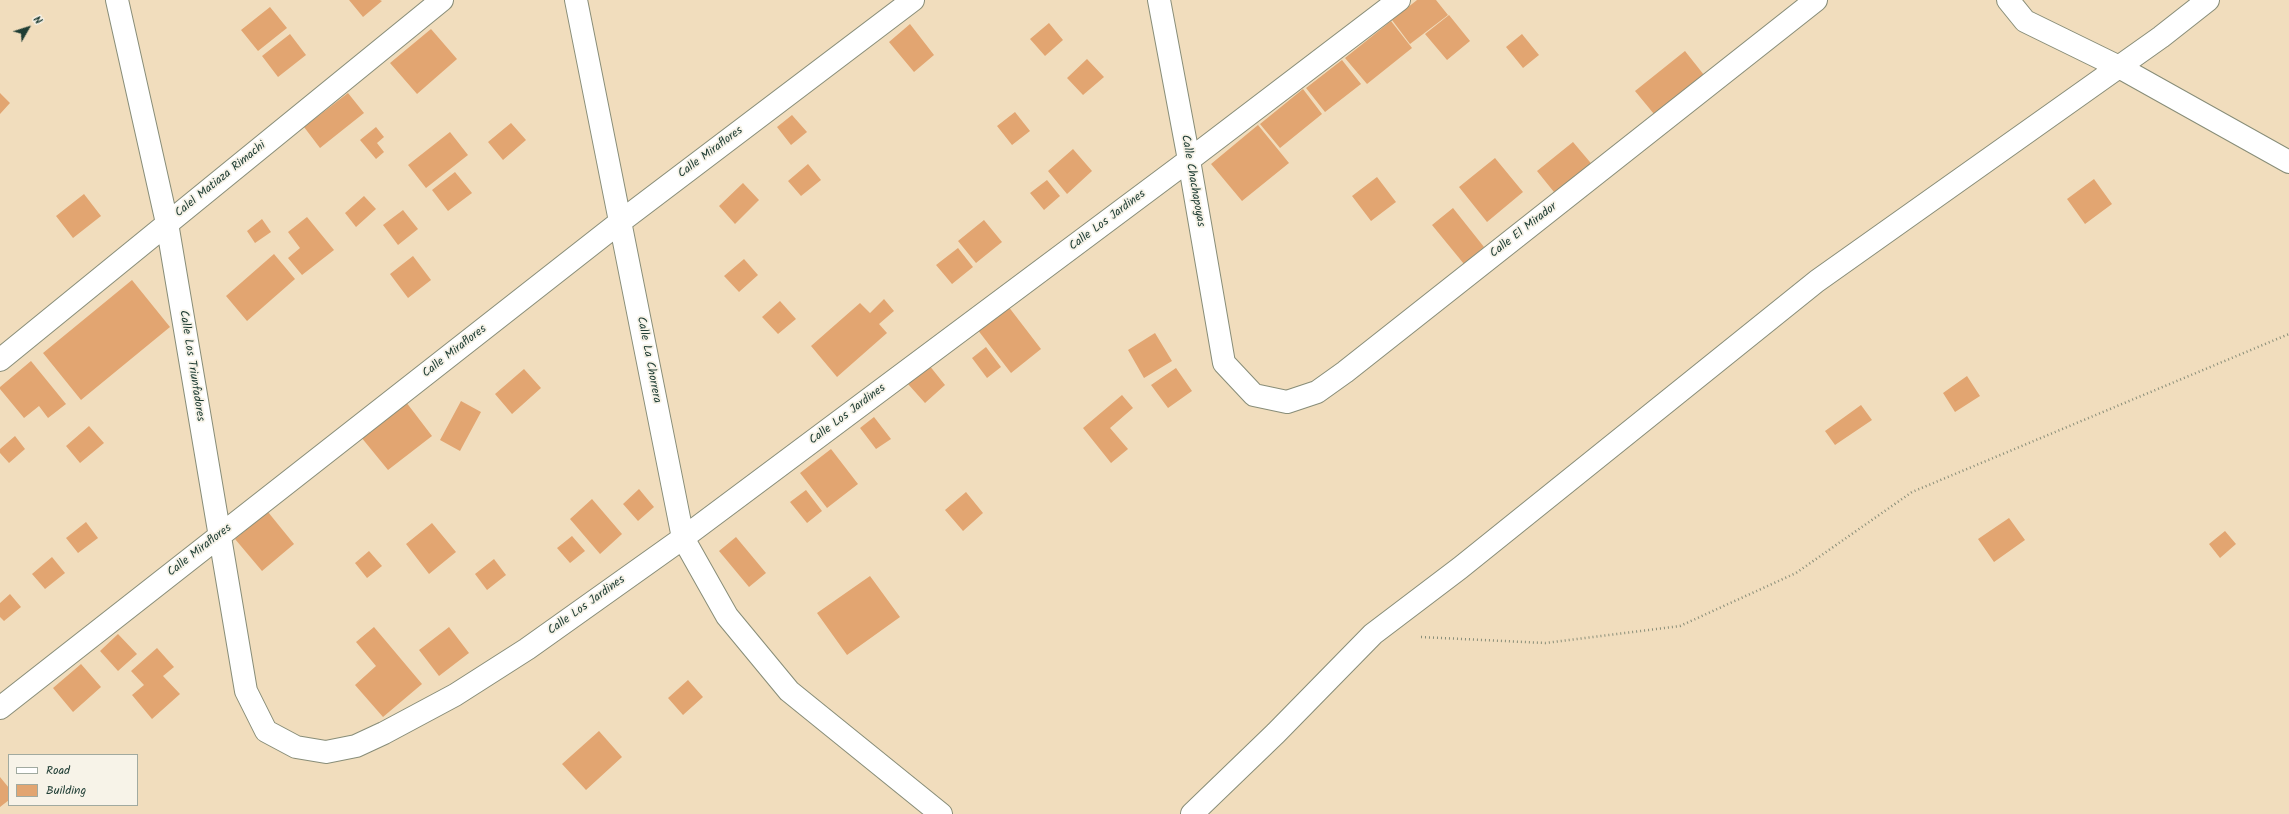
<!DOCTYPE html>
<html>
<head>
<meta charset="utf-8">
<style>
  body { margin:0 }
  #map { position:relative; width:2289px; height:814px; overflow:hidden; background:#f1ddbd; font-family:Kalam,sans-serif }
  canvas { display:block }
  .legend { position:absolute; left:8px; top:754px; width:130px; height:52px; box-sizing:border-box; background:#f7f3e8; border:1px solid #a1aaa0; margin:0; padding:5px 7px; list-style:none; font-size:12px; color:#1f3d34 }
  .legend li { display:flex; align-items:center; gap:8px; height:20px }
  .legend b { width:20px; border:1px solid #a1aaa0 }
  .north { position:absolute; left:8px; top:8px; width:40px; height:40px; -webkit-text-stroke:3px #f7f3e8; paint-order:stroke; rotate:51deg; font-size:11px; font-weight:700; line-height:16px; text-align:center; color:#1f3d34 }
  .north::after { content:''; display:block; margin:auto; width:14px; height:18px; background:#1f3d34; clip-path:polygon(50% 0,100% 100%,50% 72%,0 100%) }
</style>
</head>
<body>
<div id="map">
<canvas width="2289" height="814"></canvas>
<ul class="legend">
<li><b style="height:5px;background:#fff"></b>Road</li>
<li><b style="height:11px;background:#e2a571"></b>Building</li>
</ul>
<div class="north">N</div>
</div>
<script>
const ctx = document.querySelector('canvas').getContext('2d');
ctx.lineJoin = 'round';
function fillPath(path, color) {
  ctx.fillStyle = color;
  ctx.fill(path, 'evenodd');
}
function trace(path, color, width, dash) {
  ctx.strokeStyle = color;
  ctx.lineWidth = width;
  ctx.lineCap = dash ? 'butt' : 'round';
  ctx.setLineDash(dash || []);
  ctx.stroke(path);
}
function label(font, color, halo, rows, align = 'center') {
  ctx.font = font + ' Kalam,sans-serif';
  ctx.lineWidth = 3.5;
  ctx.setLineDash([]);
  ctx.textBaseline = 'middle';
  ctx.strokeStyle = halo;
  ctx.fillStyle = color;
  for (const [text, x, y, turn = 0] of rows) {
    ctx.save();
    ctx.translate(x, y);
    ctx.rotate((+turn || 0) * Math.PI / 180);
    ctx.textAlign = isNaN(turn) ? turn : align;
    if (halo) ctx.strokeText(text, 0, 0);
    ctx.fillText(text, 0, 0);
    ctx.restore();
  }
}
fillPath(new Path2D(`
  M 349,0 L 380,0 L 382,1 L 363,17 Z
  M 1417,0 L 1436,0 L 1448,15 L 1410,44 L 1392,20 Z
  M 270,7 L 287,28 L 258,51 L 241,30 Z
  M 1449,15 L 1470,41 L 1447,60 L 1425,34 Z
  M 1391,21 L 1412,48 L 1367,84 L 1345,58 Z
  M 1049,23 L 1063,40 L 1045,56 L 1030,39 Z
  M 910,24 L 934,55 L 914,72 L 889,42 Z
  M 431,29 L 457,59 L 417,94 L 390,63 Z
  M 290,34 L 306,55 L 278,77 L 262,56 Z
  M 1522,34 L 1539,55 L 1523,68 L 1506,47 Z
  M 1685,51 L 1704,75 L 1654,114 L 1635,91 Z
  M 1087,59 L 1104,77 L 1083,95 L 1067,78 Z
  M 1342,60 L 1361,84 L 1325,112 L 1306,88 Z
  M 1303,89 L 1322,114 L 1280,148 L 1260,124 Z
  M 0,93 L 10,103 L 0,114 Z
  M 348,93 L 364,113 L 320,148 L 304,127 Z
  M 1015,112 L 1030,131 L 1012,145 L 997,126 Z
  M 792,115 L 807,132 L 791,145 L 777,127 Z
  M 511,123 L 526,140 L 503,160 L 488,142 Z
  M 1258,125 L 1289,163 L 1242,201 L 1211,164 Z
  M 376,127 L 384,137 L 377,143 L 384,152 L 376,159 L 360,140 Z
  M 450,132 L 468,155 L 426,188 L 408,165 Z
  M 1573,142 L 1595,168 L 1558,197 L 1537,171 Z
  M 1073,149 L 1092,171 L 1067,194 L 1048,171 Z
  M 1495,158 L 1523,192 L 1487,222 L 1459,187 Z
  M 808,164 L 821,180 L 801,196 L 788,181 Z
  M 455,172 L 472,193 L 448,211 L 432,190 Z
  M 1377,177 L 1396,202 L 1371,221 L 1352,196 Z
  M 2094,179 L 2112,204 L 2085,224 L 2067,199 Z
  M 1047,180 L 1060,196 L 1044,210 L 1030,193 Z
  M 743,183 L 759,200 L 735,224 L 719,206 Z
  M 84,194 L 101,216 L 73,238 L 56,216 Z
  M 364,196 L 376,209 L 356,227 L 345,213 Z
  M 1453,208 L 1484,247 L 1464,264 L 1432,225 Z
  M 403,210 L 418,229 L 398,245 L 383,225 Z
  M 307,217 L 334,250 L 302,275 L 288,258 L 300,248 L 288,232 Z
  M 262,219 L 271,232 L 255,243 L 247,231 Z
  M 984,220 L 1002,242 L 976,263 L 958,241 Z
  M 958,248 L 973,267 L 952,284 L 936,265 Z
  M 274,254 L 295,279 L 247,321 L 226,296 Z
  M 413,256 L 431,280 L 408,298 L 390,274 Z
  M 744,259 L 758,275 L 739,292 L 724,276 Z
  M 132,280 L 170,327 L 81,400 L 43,353 Z
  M 884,299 L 894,311 L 879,324 L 887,333 L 837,377 L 811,346 L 860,303 L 870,313 Z
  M 780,301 L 796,319 L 778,334 L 762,317 Z
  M 1008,306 L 1041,349 L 1011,373 L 977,329 Z
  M 1155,333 L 1172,361 L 1144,378 L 1128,350 Z
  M 986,347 L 1001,367 L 987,378 L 972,358 Z
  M 31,361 L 66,404 L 48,418 L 39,406 L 24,418 L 0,389 L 0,387 Z
  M 929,365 L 945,385 L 925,403 L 908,384 Z
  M 1176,368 L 1192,391 L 1168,408 L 1151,385 Z
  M 524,369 L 541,388 L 512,414 L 495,394 Z
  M 1967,376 L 1980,396 L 1955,412 L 1943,393 Z
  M 1122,395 L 1133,408 L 1110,428 L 1128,449 L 1111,463 L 1083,428 Z
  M 461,401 L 481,412 L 460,451 L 440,440 Z
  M 406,402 L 432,436 L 388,470 L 361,437 Z
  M 1861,405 L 1872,420 L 1835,445 L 1825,431 Z
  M 874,417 L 891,439 L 876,449 L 860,428 Z
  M 89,426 L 104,443 L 80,463 L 66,446 Z
  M 15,436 L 25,449 L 9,463 L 0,453 L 0,449 Z
  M 831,449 L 858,484 L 827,508 L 800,473 Z
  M 639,489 L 654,507 L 638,521 L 623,504 Z
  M 806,490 L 822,511 L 807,523 L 790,502 Z
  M 966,492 L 983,513 L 963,531 L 945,510 Z
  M 592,499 L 622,534 L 600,554 L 570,519 Z
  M 268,512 L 294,544 L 262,571 L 235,539 Z
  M 2009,518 L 2025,540 L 1994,562 L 1978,539 Z
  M 86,522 L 98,538 L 78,553 L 66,538 Z
  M 432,523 L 456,552 L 429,574 L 406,544 Z
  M 2225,531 L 2236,544 L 2220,558 L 2209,544 Z
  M 572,536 L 585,551 L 570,563 L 557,548 Z
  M 736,537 L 766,573 L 749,587 L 719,551 Z
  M 369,551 L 382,566 L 367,578 L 355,563 Z
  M 52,557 L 65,573 L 45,589 L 32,574 Z
  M 494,559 L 506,575 L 487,590 L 475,574 Z
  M 870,576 L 900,617 L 847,655 L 817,613 Z
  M 10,594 L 21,607 L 4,621 L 0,617 L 0,603 Z
  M 374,627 L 422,684 L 383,717 L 355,685 L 376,666 L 356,642 Z
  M 449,627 L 469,653 L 439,676 L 419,650 Z
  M 118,634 L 137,654 L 118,671 L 100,651 Z
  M 157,648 L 174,667 L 163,676 L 180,694 L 152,719 L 132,695 L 144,685 L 131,671 Z
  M 81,664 L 101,687 L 73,712 L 53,688 Z
  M 688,680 L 703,697 L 683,715 L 668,698 Z
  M 599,731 L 622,757 L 586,790 L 562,764 Z
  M 0,777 L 9,788 L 9,800 L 0,807 Z`), '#e2a571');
const street = new Path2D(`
  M 117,0 L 167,223 L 246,691 L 266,731 L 296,747 L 326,752 L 356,746 L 384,733 L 455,695 L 527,649 L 683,538 L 1189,160 L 1399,0
  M 576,0 L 683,538 L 727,616 L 789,691 L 941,814
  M 1159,0 L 1189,160 L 1224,363 L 1254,395 L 1287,402 L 1317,392 L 1345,372 L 1816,0
  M 2008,0 L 2025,21 L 2119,67 L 2289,162
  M 0,360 L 442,0
  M 0,708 L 620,222 L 913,0
  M 1192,814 L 1276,733 L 1373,634 L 1460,568 L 1817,281 L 2161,37 L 2208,0`);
trace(street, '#888d78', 24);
trace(new Path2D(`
  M 1421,637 L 1545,643 L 1680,626 L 1796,573 L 1912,492 L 2289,334`), '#888d78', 2.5, [1, 3]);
trace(street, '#fff', 22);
label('12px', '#1f3d34', '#f7f3e8', [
  ["Calle Miraflores",711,153,-37],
  ["Calel Matiaza Rimachi",221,180,-39],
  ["Calle Chachapoyas",1192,181,80],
  ["Calle Los Jardines",1108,221,-37],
  ["Calle El Mirador",1524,231,-38],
  ["Calle Miraflores",455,352,-38],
  ["Calle La Chorrera",648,360,79],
  ["Calle Los Triunfadores",191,366,81],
  ["Calle Los Jardines",848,415,-37],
  ["Calle Miraflores",200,551,-38],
  ["Calle Los Jardines",587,606,-36]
]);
</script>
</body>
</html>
